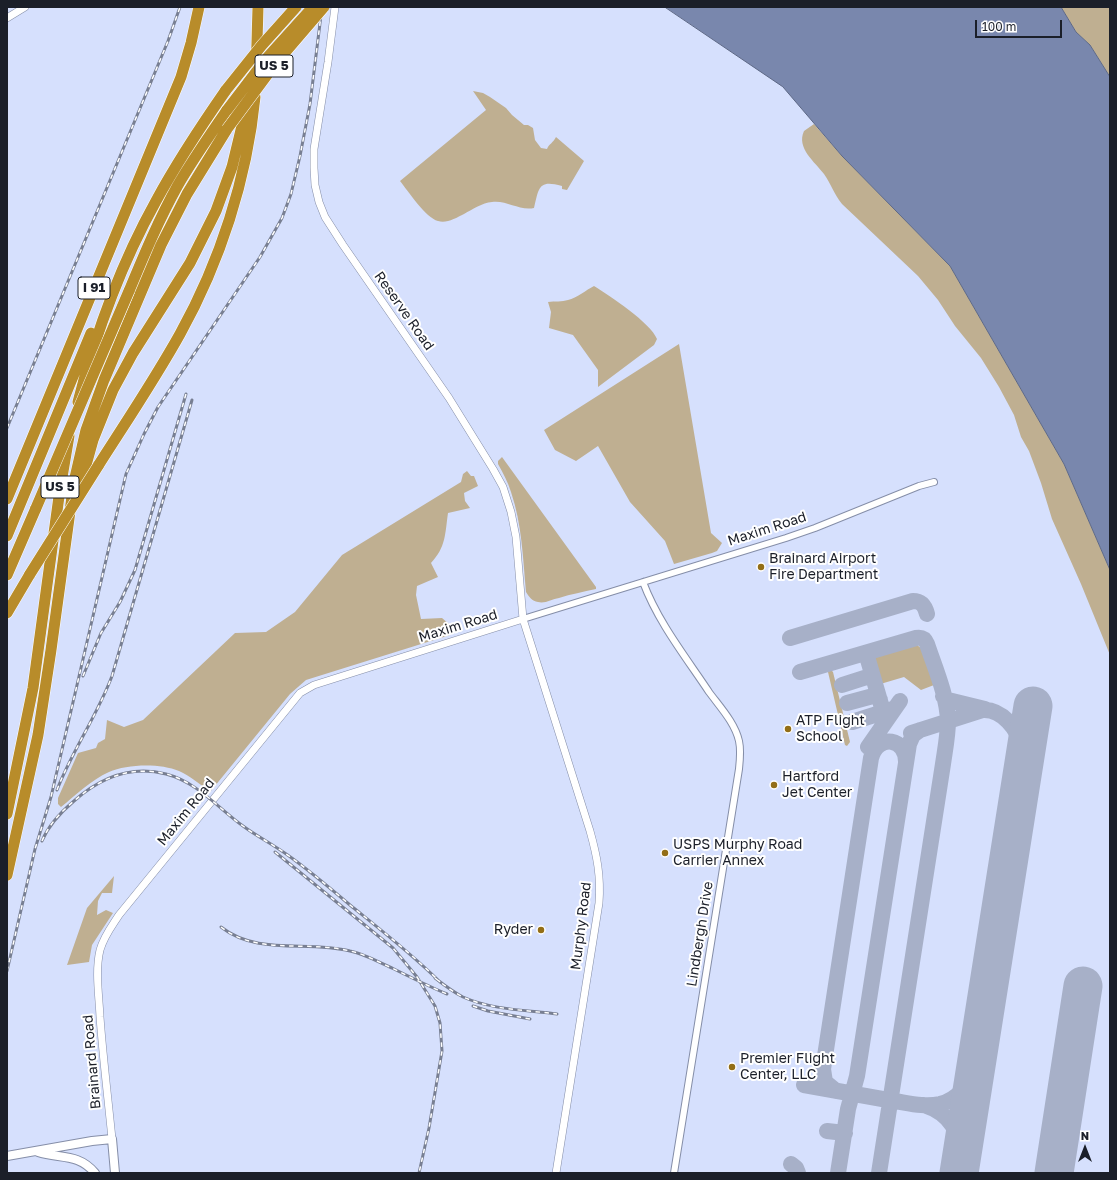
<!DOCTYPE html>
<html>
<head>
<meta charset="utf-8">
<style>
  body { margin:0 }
  #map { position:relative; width:1117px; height:1180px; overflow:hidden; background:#d6e0fd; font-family:"Golos Text",sans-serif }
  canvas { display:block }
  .frame { position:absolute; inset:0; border:8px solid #1b1f29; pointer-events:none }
  .north { position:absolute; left:1065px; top:1128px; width:40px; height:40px; -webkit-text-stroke:3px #fff; paint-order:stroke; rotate:0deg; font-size:11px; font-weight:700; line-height:16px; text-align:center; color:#1b1f29 }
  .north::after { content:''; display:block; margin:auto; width:14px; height:18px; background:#1b1f29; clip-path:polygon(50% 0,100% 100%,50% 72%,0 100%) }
  .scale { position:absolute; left:975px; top:20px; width:87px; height:18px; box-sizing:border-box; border:2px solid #1b1f29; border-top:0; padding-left:5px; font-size:12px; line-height:14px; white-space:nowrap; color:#1b1f29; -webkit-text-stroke:3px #fff; paint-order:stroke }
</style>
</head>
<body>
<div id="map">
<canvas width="1117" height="1180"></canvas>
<div class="frame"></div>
<div class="north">N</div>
<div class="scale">100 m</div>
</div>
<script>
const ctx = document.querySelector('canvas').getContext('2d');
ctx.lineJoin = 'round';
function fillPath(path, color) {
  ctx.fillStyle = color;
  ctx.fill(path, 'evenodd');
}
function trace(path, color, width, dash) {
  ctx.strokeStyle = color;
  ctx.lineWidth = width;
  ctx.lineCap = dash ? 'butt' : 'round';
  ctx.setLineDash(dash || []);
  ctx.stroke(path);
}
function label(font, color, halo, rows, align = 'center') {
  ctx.font = font + ' "Golos Text",sans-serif';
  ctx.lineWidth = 4;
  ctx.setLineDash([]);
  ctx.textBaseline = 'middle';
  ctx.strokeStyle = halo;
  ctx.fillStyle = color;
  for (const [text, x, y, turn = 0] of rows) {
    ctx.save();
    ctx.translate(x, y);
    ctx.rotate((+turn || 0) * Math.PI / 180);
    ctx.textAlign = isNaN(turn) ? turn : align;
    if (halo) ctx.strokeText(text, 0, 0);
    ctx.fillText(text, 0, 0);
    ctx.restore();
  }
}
fillPath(new Path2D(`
  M 1061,7 L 1110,7 L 1110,77 L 1090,45 L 1076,32 Z
  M 473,91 L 483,93 L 490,97 L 506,108 L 512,115 L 524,125 L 528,125 L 533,128 L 535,140 L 541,148 L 547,149 C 549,144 553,143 556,137 L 584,161 L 567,190 L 562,189 L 562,186 C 538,179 539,188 534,208 C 519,211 507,200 492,202 C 482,203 473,209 464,214 C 456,218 446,224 438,221 C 426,218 408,191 400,181 L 486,110 Z
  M 814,124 L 842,156 L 950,266 L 1064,464 L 1110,570 L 1110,655 L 1081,584 L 1052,519 L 1041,483 L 1029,451 L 1021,437 L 1014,415 L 999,387 L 981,358 L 955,326 L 938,300 L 918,276 L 842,204 C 834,194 831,184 824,174 C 815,162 796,148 804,131 Z
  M 594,286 C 610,296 651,323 657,339 L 654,345 L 598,387 L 598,370 L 573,335 L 549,328 L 551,312 L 548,302 C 555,301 562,302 568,300 C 577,298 586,290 594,286 Z
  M 679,344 L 711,533 L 722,543 L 717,551 L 712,553 L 674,564 L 665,541 L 630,502 L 598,446 L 576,461 L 555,450 L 544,430 Z
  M 502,457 L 596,587 L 596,589 C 583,592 571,594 559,598 C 552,599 545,604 538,602 C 532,601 529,597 526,592 C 523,559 522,524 511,492 C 508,482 503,473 498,464 L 498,461 Z
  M 467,471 L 471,476 L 474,476 L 478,486 L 464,493 L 465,501 L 470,508 L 448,513 C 445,534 446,547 431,563 L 438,577 L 417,586 L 416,595 L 421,619 L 442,618 L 449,624 L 450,635 L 306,680 L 290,694 L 210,792 C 200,784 190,776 179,771 C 160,763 127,764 109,772 C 91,780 76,795 61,807 L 58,804 L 58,798 L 78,753 L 96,748 L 98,743 L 105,739 L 107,720 L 124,727 L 143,720 L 235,633 L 266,632 L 295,612 L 342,555 L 461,482 L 463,474 Z
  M 911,644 C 928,644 930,671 934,685 L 921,690 L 904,677 L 877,685 L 871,663 L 872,657 Z
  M 831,670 L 833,672 L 850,742 L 847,746 L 845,745 L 828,672 Z
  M 114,876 L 112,893 L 102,893 L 98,901 L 97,915 L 106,910 L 113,913 L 92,945 L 89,962 L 67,965 L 87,908 Z`), '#bfaf91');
const water = new Path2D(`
  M 665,7 L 1061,7 L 1076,32 L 1090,45 L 1110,77 L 1110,570 L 1064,464 L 950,266 L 842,156 L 783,87 Z`);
fillPath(water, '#7987ad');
trace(water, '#5d6885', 1);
trace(new Path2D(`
  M 790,638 L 913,601 C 922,601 925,606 927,614
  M 866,653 L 885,718 L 885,722
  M 800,672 L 916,638 C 922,637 925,639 927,644 C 935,668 947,695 948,721 C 948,735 945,750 943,764 L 879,1173
  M 842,685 L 867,677 L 871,678 L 874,681
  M 943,696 L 948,700 L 985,709
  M 847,703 L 873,696 L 877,697 L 880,700
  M 852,722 L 893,709
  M 911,733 L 983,710 C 1002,709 1018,729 1022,747 C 1023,753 1023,759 1023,766
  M 868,747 L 900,701
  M 804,1085 C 832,1090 860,1095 888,1100 C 905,1102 923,1108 940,1104 C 959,1099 969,1084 976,1066
  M 836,1091 L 825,1082 L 823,1069 L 871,758 C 878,733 907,738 906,763
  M 924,1105 C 951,1114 960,1132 961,1159
  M 827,1131 L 845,1133
  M 791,1164 L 796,1168 L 798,1173
  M 838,1173 L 848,1109 L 857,1076 L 909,744 L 913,735 L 920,730`), '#a7b0c8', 16);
trace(new Path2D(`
  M 959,1173 L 1033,706
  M 1054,1173 L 1083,986`), '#a7b0c8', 39);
const minor = new Path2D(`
  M 643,582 C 658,622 685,656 709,692 C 720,707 735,723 739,741 C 741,750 740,760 739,769 L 674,1173
  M 523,619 L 786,538 L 815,528 L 919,486 L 934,482`);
const tertiary = new Path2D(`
  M 335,7 L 328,62 L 314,149 L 314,168 L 315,185 L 319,202 L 325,217 L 343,245 L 449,398 L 493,469 L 503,487 L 511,512 L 516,537 L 523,619 L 590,831 C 597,856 601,876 599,903 L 556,1173
  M 7,18 L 25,7
  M 112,1139 C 108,1098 103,1058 100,1017 C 99,995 95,971 100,950 C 104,936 112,926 119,915 L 300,693 L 314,685 L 523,619`);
const secondary = new Path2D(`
  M 38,1152 C 60,1159 78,1153 95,1173
  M 7,1156 L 92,1141 L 112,1139 L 115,1173`);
const motorway = new Path2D(`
  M 256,76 L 258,7
  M 129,291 C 144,255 159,219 178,185 C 193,159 210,135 227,110
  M 78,402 C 96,332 121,264 156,201 C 177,162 201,126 226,90
  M 98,466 C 126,422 155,379 180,334 C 220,262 247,179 255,97
  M 81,483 L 93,440 L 113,390 L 133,353 L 190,263 L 216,211 L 232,167 L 248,101
  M 7,499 L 181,77 L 191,43 L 199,7
  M 7,536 L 91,333
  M 7,575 L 36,508
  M 7,613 L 30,574
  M 7,814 L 33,688 L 60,489 L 69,436
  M 7,875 L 38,735 L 51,650 L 74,482 L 86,430 L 104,380 L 161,245 L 187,194 L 227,129`);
trace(minor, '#858ea8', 8);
trace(tertiary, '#858ea8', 8);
trace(secondary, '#858ea8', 10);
trace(motorway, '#fff', 12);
trace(minor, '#fff', 6);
trace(tertiary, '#fff', 7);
trace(secondary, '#fff', 8);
trace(motorway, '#b88c2a', 11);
const rail = new Path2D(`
  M 7,428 L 168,41 L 180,7
  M 83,676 L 101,633 L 120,602 L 135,570 L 186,394
  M 57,790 C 72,751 97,716 112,676 L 192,400
  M 42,841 C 49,824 61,812 74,801 C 100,778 131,765 166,774 C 197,782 218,808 243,826 C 258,837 274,845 289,856 C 310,871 330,888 350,905 C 381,930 412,954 440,982
  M 275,852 L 393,948 L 417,977 L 435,1006 L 440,1023 L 442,1051 L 429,1128 L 419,1173
  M 221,927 C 258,956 307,940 350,951 C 365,954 378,962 392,968 C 410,977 428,986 447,994
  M 7,971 L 35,849 L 51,797 L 126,474 L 144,434 L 158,407 L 260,257 L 282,218 L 291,194 L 300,156 L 310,104 L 322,7
  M 435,978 C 444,985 453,992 463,997 C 492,1010 526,1010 557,1014
  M 473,1006 L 488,1011 L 530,1019`);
trace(rail, '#787f92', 3);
trace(rail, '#fff', 1.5, [4.5]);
const motorwayBridge = new Path2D(`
  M 226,90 L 262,45 L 296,7
  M 227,110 L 266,59 L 313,7
  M 227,129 L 276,63 L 324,7
  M 36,508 L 129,291
  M 30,574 L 98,466`);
trace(motorwayBridge, '#fff', 12, []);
trace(motorwayBridge, '#b88c2a', 11);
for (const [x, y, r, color] of [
  [761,567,4,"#936e16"],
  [788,729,4,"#936e16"],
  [774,785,4,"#936e16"],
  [665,853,4,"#936e16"],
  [541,930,4,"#936e16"],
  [732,1067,4,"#936e16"]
]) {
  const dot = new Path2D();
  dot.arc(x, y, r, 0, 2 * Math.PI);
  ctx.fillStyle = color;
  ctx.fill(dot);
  trace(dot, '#fff', 1.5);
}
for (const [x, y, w] of [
  [274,66,38],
  [94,288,32],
  [60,487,38]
]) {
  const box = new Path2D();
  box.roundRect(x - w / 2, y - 11, w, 22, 3);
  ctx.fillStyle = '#fff';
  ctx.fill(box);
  trace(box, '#1b1f29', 1);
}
label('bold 13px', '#1b1f29', null, [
  ["US 5",274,66],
  ["I 91",94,288],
  ["US 5",60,487]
]);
label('14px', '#1b1f29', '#fff', [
  ["Reserve Road",404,311,55],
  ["Maxim Road",767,529,-18],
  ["Maxim Road",458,626,-17],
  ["Maxim Road",186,812,-51],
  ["Murphy Road",581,926,-83],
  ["Lindbergh Drive",700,934,-81],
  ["Brainard Road",92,1062,-95]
]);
label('14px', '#1b1f29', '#fff', [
  ["Brainard Airport",769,559],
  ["Fire Department",769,575],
  ["ATP Flight",796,721],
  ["School",796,737],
  ["Hartford",782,777],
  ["Jet Center",782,793],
  ["USPS Murphy Road",673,845],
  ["Carrier Annex",673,861],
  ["Ryder",533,930,"right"],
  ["Premier Flight",740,1059],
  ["Center, LLC",740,1075]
], 'left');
</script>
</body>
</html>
